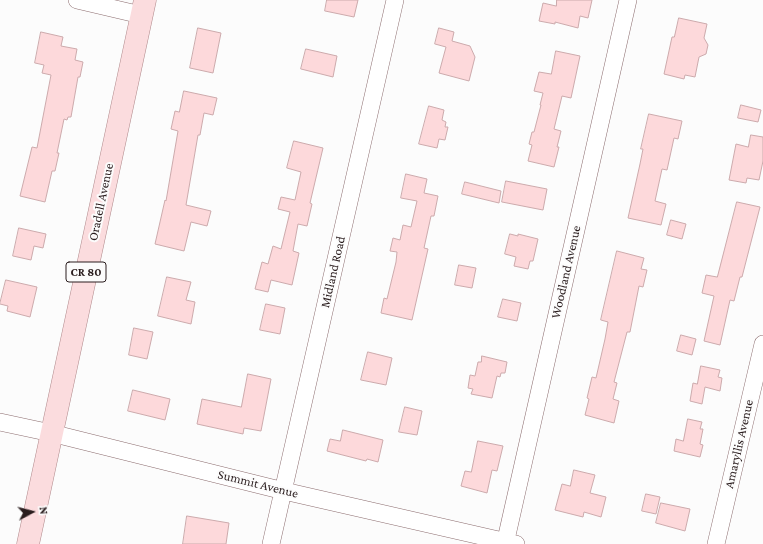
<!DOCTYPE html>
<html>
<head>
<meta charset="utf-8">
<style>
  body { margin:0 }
  #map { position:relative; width:763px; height:544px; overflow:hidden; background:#fcfcfc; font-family:"Crimson Pro",serif }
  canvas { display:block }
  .north { position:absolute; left:12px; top:492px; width:40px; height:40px; -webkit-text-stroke:3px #fcfcfc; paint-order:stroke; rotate:83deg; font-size:11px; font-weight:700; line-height:16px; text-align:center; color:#2a1d1e }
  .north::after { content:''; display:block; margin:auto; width:14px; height:18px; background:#2a1d1e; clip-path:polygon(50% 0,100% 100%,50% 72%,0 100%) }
</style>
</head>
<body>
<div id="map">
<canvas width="763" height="544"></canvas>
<div class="north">N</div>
</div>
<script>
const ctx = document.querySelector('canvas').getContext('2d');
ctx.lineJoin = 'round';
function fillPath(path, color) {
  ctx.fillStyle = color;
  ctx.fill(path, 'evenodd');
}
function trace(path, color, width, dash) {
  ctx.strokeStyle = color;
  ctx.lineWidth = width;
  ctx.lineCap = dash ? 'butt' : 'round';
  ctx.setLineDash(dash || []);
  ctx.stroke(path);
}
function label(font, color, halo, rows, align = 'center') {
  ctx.font = font + ' "Crimson Pro",serif';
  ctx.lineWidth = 4;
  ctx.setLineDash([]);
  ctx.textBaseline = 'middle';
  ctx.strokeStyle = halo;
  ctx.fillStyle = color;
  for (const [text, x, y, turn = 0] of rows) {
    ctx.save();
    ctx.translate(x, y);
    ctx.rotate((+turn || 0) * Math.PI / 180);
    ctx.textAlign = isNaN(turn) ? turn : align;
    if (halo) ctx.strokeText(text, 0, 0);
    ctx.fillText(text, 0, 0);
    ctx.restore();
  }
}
const building = new Path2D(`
  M 327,0 L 358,0 L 354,17 L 325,11 Z
  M 557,0 L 592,0 L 588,18 L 580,16 L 578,28 L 555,22 L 555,24 L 539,21 L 543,3 L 556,6 Z
  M 679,18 L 707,24 L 704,38 L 708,45 L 706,54 L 699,57 L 695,77 L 685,75 L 684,79 L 664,74 L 672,37 L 674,37 Z
  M 198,28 L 221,33 L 213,73 L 190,68 Z
  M 439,28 L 454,32 L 452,41 L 470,46 L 475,57 L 469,81 L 439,73 L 446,47 L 435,44 Z
  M 41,32 L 63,37 L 61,46 L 77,49 L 75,60 L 83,62 L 80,77 L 78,77 L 71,117 L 68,117 L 67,120 L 64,119 L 57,153 L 59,153 L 55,171 L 52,171 L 45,202 L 20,196 L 32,147 L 37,148 L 51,75 L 42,73 L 44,65 L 35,63 Z
  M 306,49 L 337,56 L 333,77 L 301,69 Z
  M 556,51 L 580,56 L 571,98 L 562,96 L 554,129 L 561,131 L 557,147 L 559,147 L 554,167 L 528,161 L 532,145 L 529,144 L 532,132 L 534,132 L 541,105 L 540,105 L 543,93 L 534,91 L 539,72 L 551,74 Z
  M 184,91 L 217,98 L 213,115 L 204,113 L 200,135 L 198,135 L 186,205 L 211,211 L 207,226 L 191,222 L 184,251 L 155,244 L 165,200 L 166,201 L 178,131 L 171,129 L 175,111 L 179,112 Z
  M 741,105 L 761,110 L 758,122 L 738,118 Z
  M 429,106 L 444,110 L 442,120 L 446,122 L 445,127 L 448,127 L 445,140 L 439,139 L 437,148 L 419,144 Z
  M 649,114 L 682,121 L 678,139 L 674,138 L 667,170 L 662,169 L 655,201 L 666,204 L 661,225 L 628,218 L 640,164 L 643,149 L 641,149 Z
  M 751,135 L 763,137 L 763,161 L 759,180 L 747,178 L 746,183 L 729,180 L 736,144 L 748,147 Z
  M 294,141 L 323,148 L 310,203 L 312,204 L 307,226 L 298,224 L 293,251 L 299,253 L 292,285 L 271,280 L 268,292 L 255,289 L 262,262 L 268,264 L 273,246 L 281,249 L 290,212 L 278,209 L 281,197 L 295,200 L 301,172 L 287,168 Z
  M 406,174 L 427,179 L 424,193 L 438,196 L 434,216 L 431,216 L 424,248 L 428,249 L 412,320 L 381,313 L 384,298 L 387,299 L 396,262 L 397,252 L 390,251 L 393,238 L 400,240 L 403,225 L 411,227 L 417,201 L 401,198 Z
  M 506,181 L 547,189 L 543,210 L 502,202 Z
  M 465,182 L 501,191 L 499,203 L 462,194 Z
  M 737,202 L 760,207 L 742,277 L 740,277 L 734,301 L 730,300 L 720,345 L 704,341 L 714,296 L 702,293 L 706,275 L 717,277 Z
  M 671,220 L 686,224 L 682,239 L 667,235 Z
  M 19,228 L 46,234 L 43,248 L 34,246 L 31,260 L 13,256 Z
  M 510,234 L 518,236 L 518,234 L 538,239 L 533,261 L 530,261 L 528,269 L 514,266 L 516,257 L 505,254 Z
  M 617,251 L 644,258 L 641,269 L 647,270 L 643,287 L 639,286 L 630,332 L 627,332 L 614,382 L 617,383 L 613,399 L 619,401 L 614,423 L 585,415 L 589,399 L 587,398 L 592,377 L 596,378 L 605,339 L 608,322 L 601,320 Z
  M 459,265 L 476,268 L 472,288 L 455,285 Z
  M 167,277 L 191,282 L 186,300 L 195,302 L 191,324 L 158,316 Z
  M 6,280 L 37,287 L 30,317 L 7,311 L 8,306 L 0,304 Z
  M 503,299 L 521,303 L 517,321 L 498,317 Z
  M 266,304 L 285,308 L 280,334 L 260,330 Z
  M 134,328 L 153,332 L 147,359 L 129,355 Z
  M 681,335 L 696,339 L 692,355 L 677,351 Z
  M 368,352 L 392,358 L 386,385 L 361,380 Z
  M 482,356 L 507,362 L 505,373 L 501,373 L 500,377 L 497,376 L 492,398 L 471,394 L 473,389 L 468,388 L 470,375 L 475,376 L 478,362 L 481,362 Z
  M 701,366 L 720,370 L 718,377 L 722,378 L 720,391 L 705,387 L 702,404 L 690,401 L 693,383 L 697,384 Z
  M 248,374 L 271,379 L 261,431 L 244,428 L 243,434 L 197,424 L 202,399 L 241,407 Z
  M 133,390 L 170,399 L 165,420 L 128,411 Z
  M 405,407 L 422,411 L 417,435 L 399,432 Z
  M 688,419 L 702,422 L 700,429 L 703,429 L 700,444 L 703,445 L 700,457 L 674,451 L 676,439 L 683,441 Z
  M 343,430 L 383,440 L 378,462 L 367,459 L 366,461 L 327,451 L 330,439 L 340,441 Z
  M 478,441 L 503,446 L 497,471 L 492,470 L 487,493 L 461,486 L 465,471 L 471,472 Z
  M 574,470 L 595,475 L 590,493 L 606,497 L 601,517 L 584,512 L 583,517 L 555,510 L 562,484 L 570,486 Z
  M 646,494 L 660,497 L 656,514 L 642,511 Z
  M 661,503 L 690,509 L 685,531 L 656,523 Z
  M 187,516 L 229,523 L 226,544 L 183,544 Z`);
fillPath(building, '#fdd9db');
trace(building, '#ccaaac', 1);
const street = new Path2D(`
  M 77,0 L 141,15
  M 0,422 L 51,433 L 284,491 L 516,544
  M 271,544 L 395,0
  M 505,544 L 628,0
  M 716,544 L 763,344`);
const primary = new Path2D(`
  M 28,544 L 145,0`);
trace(street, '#8d6e70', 18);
trace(primary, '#b08a8c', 23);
trace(street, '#fff', 17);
trace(primary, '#fbdcde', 22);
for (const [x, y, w] of [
  [86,272,40]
]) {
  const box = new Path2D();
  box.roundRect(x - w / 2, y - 10, w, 20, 3);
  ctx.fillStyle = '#fcfcfc';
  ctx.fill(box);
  trace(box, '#2a1d1e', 1);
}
label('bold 12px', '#2a1d1e', null, [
  ["CR 80",86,272]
]);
label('13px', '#2a1d1e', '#fcfcfc', [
  ["Oradell Avenue",101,202,-78],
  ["Midland Road",333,272,-77],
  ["Woodland Avenue",566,272,-77],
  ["Amaryllis Avenue",739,444,-77],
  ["Summit Avenue",258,484,14]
]);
</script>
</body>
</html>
